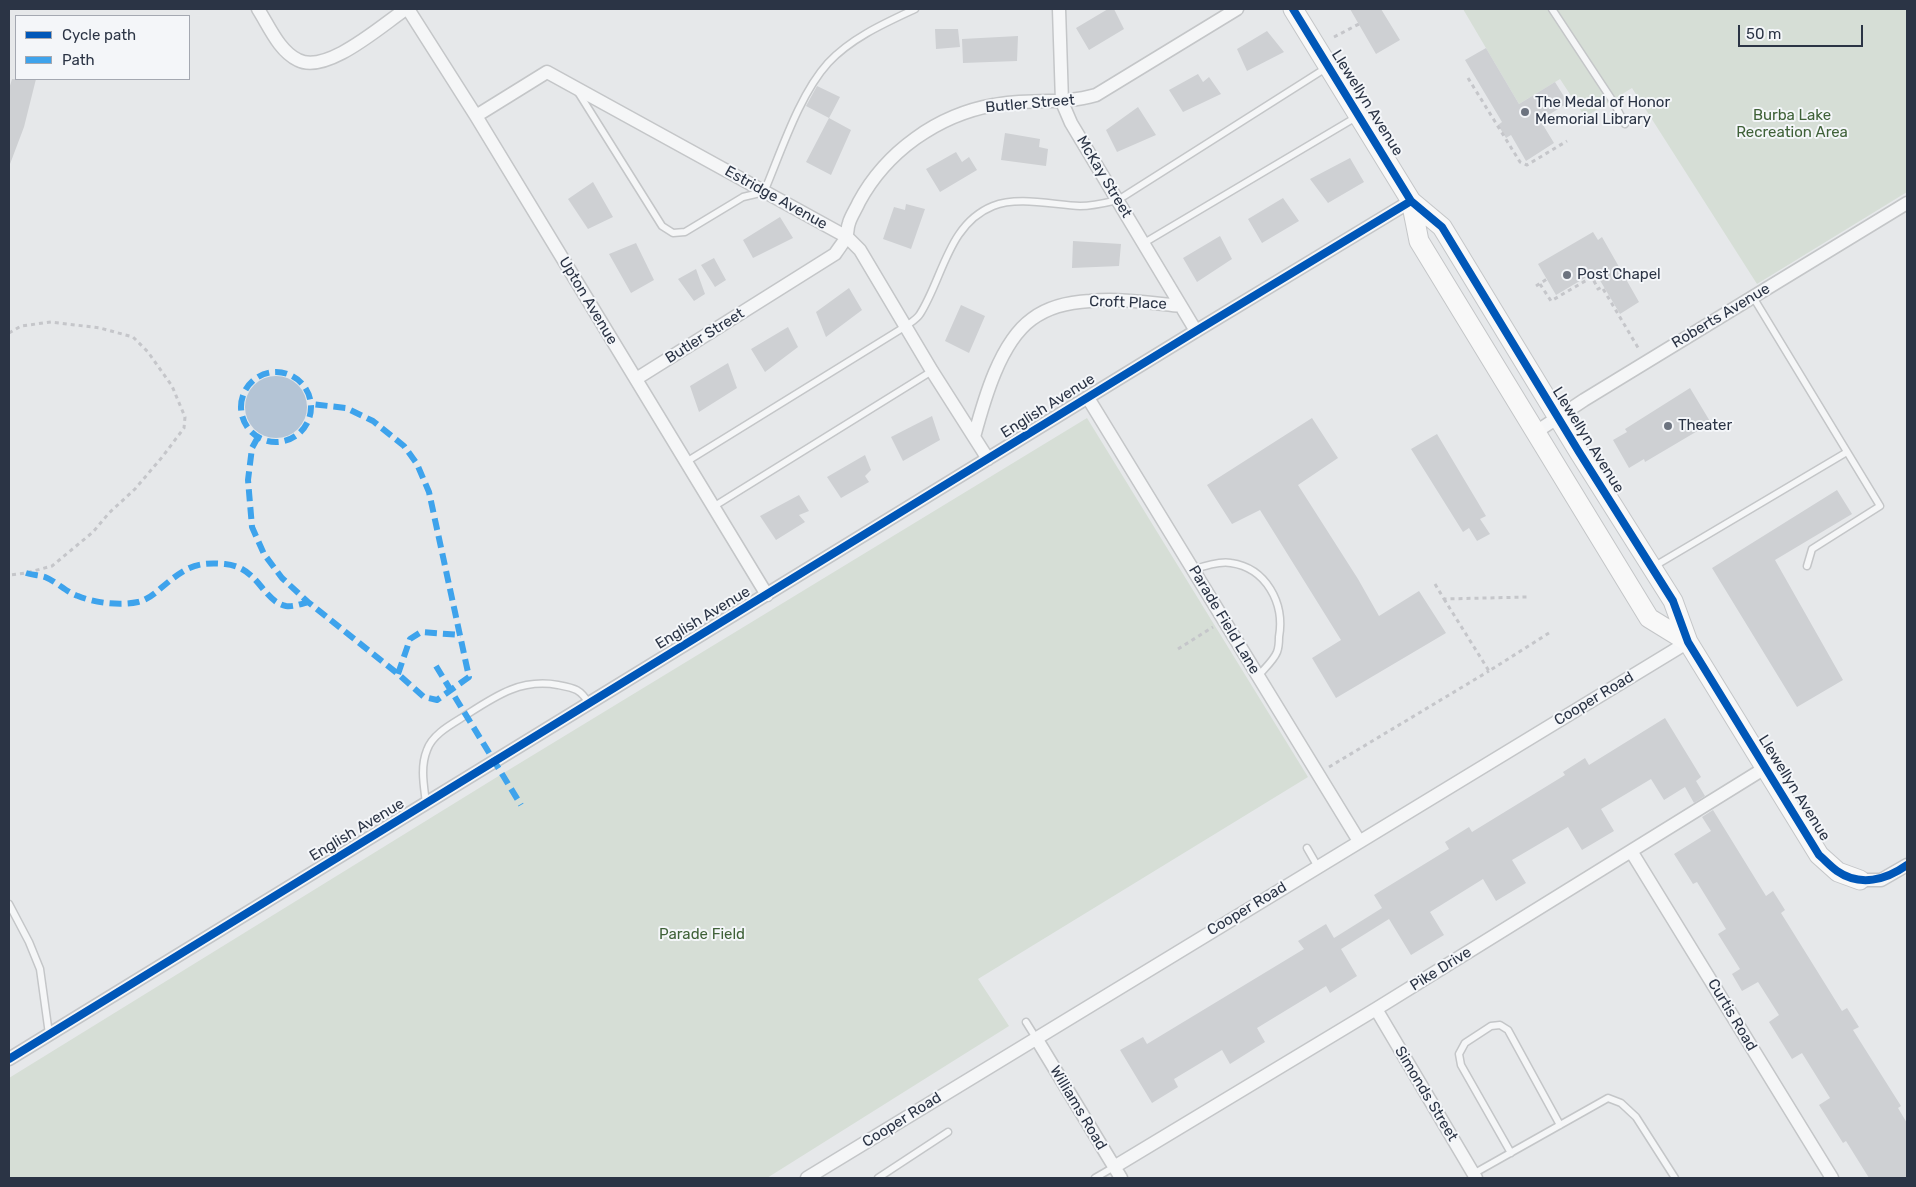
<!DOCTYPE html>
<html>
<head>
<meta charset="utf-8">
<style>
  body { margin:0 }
  #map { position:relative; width:1916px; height:1187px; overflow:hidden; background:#e6e8ea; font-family:Rubik,sans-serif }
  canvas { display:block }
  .frame { position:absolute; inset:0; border:10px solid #2b3445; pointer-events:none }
  .legend { position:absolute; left:15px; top:15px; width:175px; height:65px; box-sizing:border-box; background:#f4f6f9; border:1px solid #a4a8b1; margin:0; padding:6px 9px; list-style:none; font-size:15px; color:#2b3445 }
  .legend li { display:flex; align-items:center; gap:10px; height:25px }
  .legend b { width:25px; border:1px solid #a4a8b1 }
  .scale { position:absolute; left:1738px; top:25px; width:125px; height:22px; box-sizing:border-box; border:2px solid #2b3445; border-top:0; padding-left:6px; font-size:15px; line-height:18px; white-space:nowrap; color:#2b3445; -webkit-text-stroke:4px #f4f6f9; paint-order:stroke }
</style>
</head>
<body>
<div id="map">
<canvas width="1916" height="1187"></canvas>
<div class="frame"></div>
<ul class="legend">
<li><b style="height:6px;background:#0057b8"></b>Cycle path</li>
<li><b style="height:6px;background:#3ea3ec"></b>Path</li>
</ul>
<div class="scale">50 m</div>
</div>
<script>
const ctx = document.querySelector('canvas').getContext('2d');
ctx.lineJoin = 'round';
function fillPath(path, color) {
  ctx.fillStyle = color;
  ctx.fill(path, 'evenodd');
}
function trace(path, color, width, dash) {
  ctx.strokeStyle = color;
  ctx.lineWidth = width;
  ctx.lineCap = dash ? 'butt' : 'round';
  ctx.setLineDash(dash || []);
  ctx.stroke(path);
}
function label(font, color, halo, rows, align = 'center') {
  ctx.font = font + ' Rubik,sans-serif';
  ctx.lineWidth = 4;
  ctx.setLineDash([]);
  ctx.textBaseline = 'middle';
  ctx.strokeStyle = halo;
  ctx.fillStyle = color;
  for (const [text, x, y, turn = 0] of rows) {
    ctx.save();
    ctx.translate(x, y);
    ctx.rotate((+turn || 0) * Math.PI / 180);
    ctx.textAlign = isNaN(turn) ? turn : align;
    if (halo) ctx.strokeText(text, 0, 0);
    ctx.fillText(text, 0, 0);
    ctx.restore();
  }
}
fillPath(new Path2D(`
  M 1463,9 L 1907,9 L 1907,192 L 1757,284 L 1632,88 L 1585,117 L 1560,79 L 1519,104 Z
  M 1087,418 L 1308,777 L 978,979 L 1009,1026 L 767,1178 L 9,1178 L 9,1078 L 497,777 Z`), '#d6ded6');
fillPath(new Path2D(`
  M245 407a31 31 0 1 1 62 0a31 31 0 1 1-62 0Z`), '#b4c4d5');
fillPath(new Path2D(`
  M 1108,9 L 1114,9 L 1124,29 L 1089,50 L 1076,28 Z
  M 1350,9 L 1381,9 L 1400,40 L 1376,54 Z
  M 935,29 L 958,29 L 960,47 L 936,49 Z
  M 1267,31 L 1284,52 L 1247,71 L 1237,49 Z
  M 1018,36 L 1017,61 L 963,63 L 962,39 Z
  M 1486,48 L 1519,104 L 1555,82 L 1568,103 L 1540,120 L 1554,143 L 1526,161 L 1511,135 L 1506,138 L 1498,125 L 1502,122 L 1465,60 Z
  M 1198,74 L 1203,82 L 1209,77 L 1221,94 L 1183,112 L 1169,90 Z
  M 12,79 L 36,79 L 24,127 L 10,164 L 9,164 L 9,89 Z
  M 817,86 L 840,97 L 829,118 L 806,106 Z
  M 1138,107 L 1156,135 L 1117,152 L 1106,130 Z
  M 829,118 L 851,130 L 831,175 L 806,162 Z
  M 1005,133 L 1040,139 L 1039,147 L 1048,149 L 1046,166 L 1001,160 Z
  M 956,152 L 962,162 L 969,157 L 977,170 L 940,192 L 926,169 Z
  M 1350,158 L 1364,182 L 1328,203 L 1310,179 Z
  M 593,182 L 613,217 L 588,229 L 568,199 Z
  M 1283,198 L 1299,221 L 1262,243 L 1248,219 Z
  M 906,204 L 925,209 L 911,249 L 883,239 L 894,207 L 905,210 Z
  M 780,217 L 793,238 L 753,258 L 743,240 Z
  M 1593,232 L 1598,240 L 1602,237 L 1639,302 L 1620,314 L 1595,272 L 1556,295 L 1538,264 Z
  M 1220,236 L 1232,259 L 1197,282 L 1183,258 Z
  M 1073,241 L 1121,244 L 1119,266 L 1072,268 Z
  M 636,243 L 654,280 L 631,293 L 609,254 Z
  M 714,258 L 726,280 L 715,287 L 701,265 Z
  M 696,269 L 705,294 L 694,301 L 678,279 Z
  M 849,288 L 862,310 L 826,337 L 816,312 Z
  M 961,305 L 985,316 L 969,353 L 945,341 Z
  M 788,327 L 798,347 L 765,372 L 751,349 Z
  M 728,363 L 737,388 L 699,412 L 690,386 Z
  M 1690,388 L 1711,423 L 1645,462 L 1644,459 L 1629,468 L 1613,440 L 1627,432 L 1625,429 Z
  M 932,416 L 940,440 L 903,461 L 891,437 Z
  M 1312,418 L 1338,458 L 1298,485 L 1358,579 L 1379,616 L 1419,591 L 1446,633 L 1336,698 L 1312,658 L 1341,640 L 1260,510 L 1232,524 L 1207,485 Z
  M 1437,434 L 1486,516 L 1480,519 L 1490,534 L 1477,541 L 1469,528 L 1463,532 L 1411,449 Z
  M 865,455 L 871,470 L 865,476 L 869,482 L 841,498 L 827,477 Z
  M 1837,490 L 1852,514 L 1775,560 L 1843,680 L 1797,707 L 1712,568 Z
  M 799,495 L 809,511 L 799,515 L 805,522 L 776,540 L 760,516 Z
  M 1665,718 L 1701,777 L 1696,781 L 1705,796 L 1694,803 L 1685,787 L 1664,800 L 1651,779 L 1601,809 L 1614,831 L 1582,850 L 1568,827 L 1512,860 L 1526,883 L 1496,901 L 1483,879 L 1430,912 L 1444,935 L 1411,955 L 1389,919 L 1341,949 L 1357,976 L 1330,993 L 1326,986 L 1257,1028 L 1265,1042 L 1230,1064 L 1222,1050 L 1174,1079 L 1178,1087 L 1152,1103 L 1120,1050 L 1143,1037 L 1147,1044 L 1304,949 L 1298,941 L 1326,924 L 1334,938 L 1382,908 L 1374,895 L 1449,849 L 1445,842 L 1469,827 L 1472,832 L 1565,775 L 1563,772 L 1585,758 L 1589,765 Z
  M 1713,810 L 1766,896 L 1773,891 L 1785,910 L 1781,913 L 1842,1011 L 1847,1008 L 1859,1027 L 1853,1030 L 1901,1106 L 1898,1108 L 1907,1123 L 1907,1178 L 1869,1178 L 1846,1141 L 1843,1143 L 1819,1105 L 1830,1098 L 1802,1053 L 1792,1059 L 1769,1022 L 1779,1015 L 1758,982 L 1742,991 L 1732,974 L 1740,969 L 1718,934 L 1726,929 L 1697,882 L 1693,884 L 1674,854 L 1711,831 L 1702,817 Z`), '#ced0d3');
const lane = new Path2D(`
  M 1552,9 L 1614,103 L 1625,124
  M 578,92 L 662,226 L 673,233 L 685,232 L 743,197 L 764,192 C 781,152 799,95 828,63 C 851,38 885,23 915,9
  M 1144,243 L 1358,116
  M 1753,297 L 1880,506 L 1812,549 L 1807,566
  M 686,462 L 906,326 C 910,323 917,319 920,314 C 943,278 948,224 993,206 C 1018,196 1054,205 1080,206 C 1093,206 1105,203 1118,200 L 1326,68
  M 713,507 L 932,371
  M 1653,567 L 1847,452
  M 1193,570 C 1204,566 1219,561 1231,563 C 1266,568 1285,603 1279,637 C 1279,641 1279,647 1277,652 C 1274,660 1264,669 1258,676
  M 426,803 C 424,786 420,767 427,750 C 432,735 450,725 463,717 C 494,697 520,678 558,685 C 574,688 581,689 589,704
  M 1307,848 L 1318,867
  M 9,904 L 29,942 L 40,969 L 49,1034
  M 1026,1022 L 1036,1038
  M 1511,1153 L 1461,1065 L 1459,1054 L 1465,1043 L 1491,1026 L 1500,1025 L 1508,1030 L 1560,1125
  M 1473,1174 L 1608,1098 L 1621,1103 L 1636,1117 L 1675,1178
  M 878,1178 L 948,1132
  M 1095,1178 L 1114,1167`);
const street = new Path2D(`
  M 258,9 C 269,26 279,51 298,60 C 327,75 383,24 406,9
  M 408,9 L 476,116 L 767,595
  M 1059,9 L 1062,102 L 1071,123 L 1196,331
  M 476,116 L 547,72 L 847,237 L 860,250 L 932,371 L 988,459
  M 636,379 L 835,254 C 839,248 843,243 846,238 C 848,233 847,228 849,223 C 851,216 856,209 859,202 C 886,152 937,115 994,105 C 1028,98 1062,105 1096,95 L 1237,9
  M 1088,398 L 1359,841
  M 1536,432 L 1584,400 L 1907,203
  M 974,437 C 984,400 1000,342 1032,319 C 1048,307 1070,302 1090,301 C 1120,298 1151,303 1181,306
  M 1631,851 L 1832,1178
  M 1860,880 L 1881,880 L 1907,865
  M 1376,1009 L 1476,1178
  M 1036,1038 L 1121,1178
  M 9,1059 L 1196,331 L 1411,201
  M 1114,1167 L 1376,1009 L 1765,768
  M 807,1178 L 1688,642`);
const secondary = new Path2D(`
  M 1293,9 L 1411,201 L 1442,227 L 1579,452 L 1673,601 L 1688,642 L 1819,855 L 1838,872 L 1860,880
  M 1411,201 L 1419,241 L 1649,618 L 1688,642`);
trace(lane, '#c4c6c8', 9);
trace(street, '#c4c6c8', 15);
trace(secondary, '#c4c6c8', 21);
trace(new Path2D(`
  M 1334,37 L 1359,24
  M 1468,78 L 1520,162 L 1527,165 L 1567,141
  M 1540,284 L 1551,301 L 1592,277 L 1598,289 L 1602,287 L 1640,351
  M 1536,286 L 1547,279
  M 9,333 L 21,326 L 51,322 L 100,328 L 133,337 L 148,352 L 172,386 L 185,417 L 184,428 L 163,456 L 135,489 L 109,513 L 93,532 L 52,566 L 26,573 L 9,575
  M 1435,584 L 1444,599 L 1527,597
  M 1444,599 L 1489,671 L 1549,633
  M 1178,649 L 1213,627
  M 1329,767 L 1489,671`), '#c5c6ca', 3, [4, 4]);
trace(lane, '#f5f6f7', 6);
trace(street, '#f5f6f7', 12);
trace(secondary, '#f8f8f8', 19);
trace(new Path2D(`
  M241 407a35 35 0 1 1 70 0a35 35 0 1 1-70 0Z
  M 258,437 L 252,448 L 248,480 L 252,527 L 264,554 L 282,578 L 308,602 L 398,674 L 424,697 L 437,700 L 469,677 L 429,492 L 417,464 L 404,446 L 373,421 L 346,408 L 311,404
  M 26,573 C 32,575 39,575 45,577 C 57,582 66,592 78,596 C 95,603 120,606 138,602 C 147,600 154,594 161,588 C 184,569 194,561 225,564 C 259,567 262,601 286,606 C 293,607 301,604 308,602
  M 436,666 L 521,805
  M 398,674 L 410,639 L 421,632 L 461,635`), '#3ea3ec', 6, [12, 6]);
trace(new Path2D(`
  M 1293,9 L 1411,201 L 1442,227 L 1579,452 L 1673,601 L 1688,642 L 1819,855 C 1825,860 1830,866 1837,871 C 1860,887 1886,880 1907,865
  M 9,1059 L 1196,331 L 1411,201`), '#0057b8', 8);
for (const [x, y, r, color] of [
  [1525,112,5,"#6c737f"],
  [1567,275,5,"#6c737f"],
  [1668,426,5,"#6c737f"]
]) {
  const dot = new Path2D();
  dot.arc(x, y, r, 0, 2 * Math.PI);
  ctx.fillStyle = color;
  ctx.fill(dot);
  trace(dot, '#f4f6f9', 2);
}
label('15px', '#2b3445', '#f4f6f9', [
  ["Llewellyn Avenue",1367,103,58],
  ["Butler Street",1030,104,-5],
  ["McKay Street",1104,177,59],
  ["Estridge Avenue",776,198,29],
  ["Upton Avenue",588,301,59],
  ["Croft Place",1128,303,2],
  ["Roberts Avenue",1721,316,-31],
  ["Butler Street",705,336,-32],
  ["English Avenue",1048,406,-32],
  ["Llewellyn Avenue",1588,440,58],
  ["English Avenue",703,618,-31],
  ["Parade Field Lane",1224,620,59],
  ["Cooper Road",1594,699,-31],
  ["Llewellyn Avenue",1794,788,58],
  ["English Avenue",357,830,-31],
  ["Cooper Road",1247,909,-31],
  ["Pike Drive",1441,969,-32],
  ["Curtis Road",1732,1015,59],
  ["Simonds Street",1426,1094,59],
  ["Williams Road",1078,1108,59],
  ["Cooper Road",902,1120,-32]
]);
label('15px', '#2b3445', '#f4f6f9', [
  ["The Medal of Honor",1535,103],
  ["Memorial Library",1535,120],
  ["Post Chapel",1577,275],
  ["Theater",1678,426]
], 'left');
label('15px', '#3f6138', '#f4f6f9', [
  ["Burba Lake",1792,116],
  ["Recreation Area",1792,133],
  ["Parade Field",702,935]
]);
</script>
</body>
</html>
